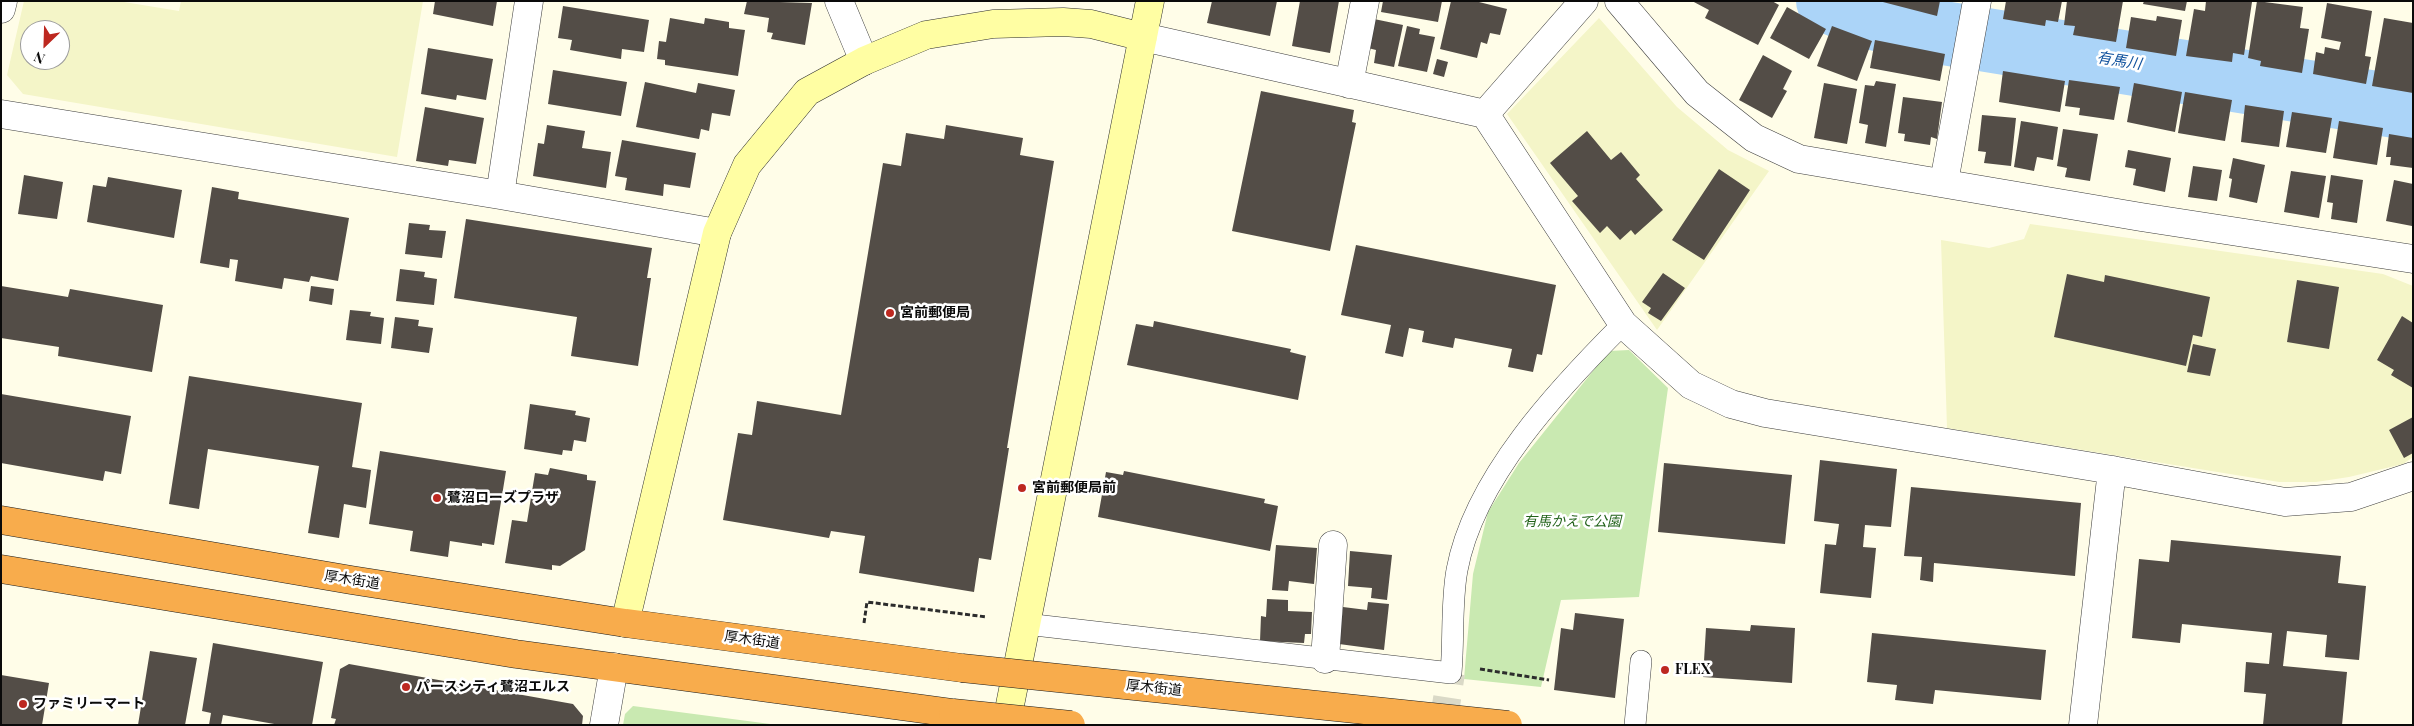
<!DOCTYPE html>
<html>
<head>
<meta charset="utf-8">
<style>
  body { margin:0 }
  #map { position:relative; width:2414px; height:726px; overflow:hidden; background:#fffde8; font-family:"Playfair Display",serif }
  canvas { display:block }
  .frame { position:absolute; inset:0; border:2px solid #0a0a0a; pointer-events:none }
  .north { position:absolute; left:20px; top:20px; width:50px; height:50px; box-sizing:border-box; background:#fff; border:1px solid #9d9d9d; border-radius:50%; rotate:204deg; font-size:14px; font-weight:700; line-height:20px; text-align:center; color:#0a0a0a }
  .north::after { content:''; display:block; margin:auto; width:18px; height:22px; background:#bd2820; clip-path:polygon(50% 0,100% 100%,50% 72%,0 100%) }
</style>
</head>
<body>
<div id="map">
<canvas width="2414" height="726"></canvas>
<div class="frame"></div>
<div class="north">N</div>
</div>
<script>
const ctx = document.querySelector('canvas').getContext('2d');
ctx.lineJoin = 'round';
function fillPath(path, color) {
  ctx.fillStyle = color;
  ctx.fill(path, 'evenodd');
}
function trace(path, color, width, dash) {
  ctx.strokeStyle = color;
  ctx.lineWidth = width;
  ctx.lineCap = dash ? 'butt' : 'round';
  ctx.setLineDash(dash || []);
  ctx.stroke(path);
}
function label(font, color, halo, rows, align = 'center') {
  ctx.font = font + ' "Playfair Display","Noto Sans JP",serif';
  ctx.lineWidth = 5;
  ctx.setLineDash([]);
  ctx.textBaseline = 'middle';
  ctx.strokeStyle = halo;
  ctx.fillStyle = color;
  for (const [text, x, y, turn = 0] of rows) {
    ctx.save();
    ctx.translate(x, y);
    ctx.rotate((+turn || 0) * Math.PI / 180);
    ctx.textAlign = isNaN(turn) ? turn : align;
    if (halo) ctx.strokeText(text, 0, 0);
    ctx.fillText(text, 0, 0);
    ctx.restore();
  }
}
fillPath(new Path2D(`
  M 24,1 L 118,1 L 179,11 L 181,1 L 423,1 L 397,157 L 23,94 L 7,75 ZM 30,30 L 60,30 L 60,60 L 30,60 Z
  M 1599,18 L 1677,107 L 1728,150 L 1769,171 L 1657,330 L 1507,114 Z
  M 2030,224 L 2383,274 L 2413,286 L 2413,457 L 2403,464 L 2349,477 L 2316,482 L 2279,482 L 1947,428 L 1941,240 L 1989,248 L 2024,239 Z`), '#f4f5c8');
fillPath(new Path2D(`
  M 1629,350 L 1668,388 L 1639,597 L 1561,600 L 1541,687 L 1464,679 L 1473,574 L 1488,512 L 1519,463 L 1609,351 Z
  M 633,706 L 778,725 L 623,725 L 625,714 Z`), '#c9e9b1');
trace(new Path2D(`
  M 1828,1 L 1859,14 L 1906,27 L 2413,109`), '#abd4f8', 64);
fillPath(new Path2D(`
  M 435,1 L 497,1 L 493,26 L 433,14 Z
  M 747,1 L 812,3 L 805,45 L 771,39 L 773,33 L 767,32 L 769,18 L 744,14 Z
  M 1212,1 L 1277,1 L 1270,36 L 1207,23 Z
  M 1300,1 L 1339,1 L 1330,53 L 1292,46 Z
  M 1383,1 L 1442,1 L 1438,22 L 1381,12 Z
  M 1451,1 L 1475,1 L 1507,9 L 1500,35 L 1490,33 L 1487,44 L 1481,42 L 1477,58 L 1440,49 Z
  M 1692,1 L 1772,1 L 1779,5 L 1758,45 L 1705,18 L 1709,10 Z
  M 1879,1 L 1940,1 L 1937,16 Z
  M 2006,1 L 2062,1 L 2058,22 L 2046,20 L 2045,26 L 2003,19 Z
  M 2067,1 L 2123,1 L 2116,42 L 2073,35 L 2075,26 L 2064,25 Z
  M 2144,1 L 2187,1 L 2185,11 L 2143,4 Z
  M 2206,1 L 2252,2 L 2244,55 L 2233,53 L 2232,62 L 2186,56 L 2194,9 L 2205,11 Z
  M 2257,1 L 2303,7 L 2300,28 L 2309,29 L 2302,73 L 2260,66 L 2261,61 L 2248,58 Z
  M 2327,3 L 2372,11 L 2365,56 L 2371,57 L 2366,84 L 2313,74 L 2316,52 L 2324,54 L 2325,47 L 2339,50 L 2341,42 L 2321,38 Z
  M 563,6 L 649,20 L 644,52 L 622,49 L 621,59 L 570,50 L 572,40 L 558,38 Z
  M 1787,7 L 1826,29 L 1809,59 L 1770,38 Z
  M 2157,16 L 2182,20 L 2176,56 L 2126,48 L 2131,17 L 2156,21 Z
  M 670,18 L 704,24 L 705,18 L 729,22 L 729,28 L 745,30 L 738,76 L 665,65 L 665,60 L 657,59 L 659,41 L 666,42 Z
  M 2384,18 L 2413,23 L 2413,93 L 2372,86 Z
  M 1374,19 L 1403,25 L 1394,67 L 1374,63 L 1376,50 L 1368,48 Z
  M 1407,26 L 1420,29 L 1419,34 L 1435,37 L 1427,72 L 1398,66 Z
  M 1832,26 L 1872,41 L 1857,81 L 1817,66 Z
  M 1875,40 L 1945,54 L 1940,81 L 1870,68 Z
  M 428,48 L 493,59 L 486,100 L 457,95 L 456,100 L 421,94 Z
  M 1763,55 L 1792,71 L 1783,89 L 1787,91 L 1772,118 L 1739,100 Z
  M 1437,59 L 1448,62 L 1444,77 L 1433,74 Z
  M 553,70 L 627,82 L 621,116 L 548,104 Z
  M 2003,71 L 2065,81 L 2060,112 L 1999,102 Z
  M 2069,80 L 2120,87 L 2114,120 L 2079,115 L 2080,108 L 2065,106 Z
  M 1876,81 L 1896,84 L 1886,147 L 1865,143 L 1868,125 L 1859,123 L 1865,85 L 1874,86 Z
  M 645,82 L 696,93 L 698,83 L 735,90 L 730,116 L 712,113 L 709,131 L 701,129 L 699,139 L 636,127 Z
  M 1824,83 L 1857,89 L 1847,144 L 1814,138 Z
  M 2134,83 L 2182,92 L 2175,132 L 2127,122 Z
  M 1261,91 L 1354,110 L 1352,122 L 1356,123 L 1330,251 L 1232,231 Z
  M 2185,92 L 2232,100 L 2225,141 L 2178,133 Z
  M 1903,97 L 1942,102 L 1937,139 L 1931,137 L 1930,145 L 1904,141 L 1905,134 L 1898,133 Z
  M 2245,105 L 2284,111 L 2279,147 L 2241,142 Z
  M 425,107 L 484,118 L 476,164 L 449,160 L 448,166 L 416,161 Z
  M 2292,112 L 2332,118 L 2326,153 L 2286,147 Z
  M 1982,115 L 2016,118 L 2011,166 L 1984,163 L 1986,152 L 1978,151 Z
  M 2021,121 L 2058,127 L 2053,160 L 2037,157 L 2034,171 L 2014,167 Z
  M 2339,121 L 2383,128 L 2377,165 L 2333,158 Z
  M 547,125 L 585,131 L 582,148 L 611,152 L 606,188 L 533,176 L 538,143 L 544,144 Z
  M 946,125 L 1023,138 L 1020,155 L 1054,161 L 1007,448 L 1009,448 L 991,560 L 979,558 L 974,592 L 859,573 L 865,536 L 831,531 L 829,538 L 723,520 L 738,433 L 752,435 L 757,401 L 841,415 L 883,163 L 901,166 L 906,133 L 944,139 Z
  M 2063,129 L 2098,134 L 2090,181 L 2065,177 L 2067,168 L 2057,166 Z
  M 1587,131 L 1611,160 L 1621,152 L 1640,175 L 1636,179 L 1663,210 L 1635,235 L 1631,230 L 1620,240 L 1607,226 L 1600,233 L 1572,201 L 1578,196 L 1550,163 Z
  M 2389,134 L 2413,138 L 2413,168 L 2390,165 L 2391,157 L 2386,157 Z
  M 622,140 L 696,153 L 690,188 L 664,184 L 663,196 L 625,190 L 627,178 L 615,176 Z
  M 2128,150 L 2171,158 L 2165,192 L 2133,185 L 2136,169 L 2125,167 Z
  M 2233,158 L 2265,165 L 2257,203 L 2229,197 L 2232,179 L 2229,178 Z
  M 2193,166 L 2222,170 L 2217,201 L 2188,197 Z
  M 1719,169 L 1750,190 L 1704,260 L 1672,240 Z
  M 2291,171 L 2326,176 L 2319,218 L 2284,212 Z
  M 24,175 L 63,182 L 57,219 L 18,214 Z
  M 2331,175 L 2363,180 L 2357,223 L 2331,219 L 2333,203 L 2327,202 Z
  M 108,177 L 182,190 L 174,238 L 87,222 L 93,185 L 106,187 Z
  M 2394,180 L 2413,184 L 2412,226 L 2386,221 Z
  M 212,187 L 239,192 L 238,199 L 349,218 L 338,281 L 311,276 L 309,282 L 284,278 L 282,289 L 235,281 L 238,260 L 230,259 L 229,268 L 200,263 Z
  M 466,219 L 652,248 L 647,278 L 651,278 L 638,366 L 571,356 L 577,317 L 454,298 Z
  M 409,223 L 430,225 L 429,230 L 446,231 L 442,258 L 405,254 Z
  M 1356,245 L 1556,285 L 1542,355 L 1537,354 L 1533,372 L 1508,367 L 1512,349 L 1455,338 L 1453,348 L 1422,342 L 1424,331 L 1409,328 L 1403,357 L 1385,353 L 1391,325 L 1341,315 Z
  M 400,269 L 425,272 L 424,277 L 437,279 L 434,305 L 396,301 Z
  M 1663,273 L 1685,288 L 1661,321 L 1648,313 L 1651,308 L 1642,302 Z
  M 2067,274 L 2104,282 L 2105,275 L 2210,297 L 2202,337 L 2193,335 L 2186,366 L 2054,337 Z
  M 2297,280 L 2339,287 L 2329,349 L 2287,342 Z
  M 1,286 L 68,297 L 70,289 L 163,305 L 152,372 L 58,356 L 59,347 L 1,338 Z
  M 311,286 L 334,289 L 332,305 L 309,301 Z
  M 350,310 L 371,312 L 370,316 L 384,318 L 381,344 L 346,340 Z
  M 2402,316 L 2413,323 L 2413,388 L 2391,375 L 2394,370 L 2377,360 Z
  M 395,317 L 419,320 L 418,326 L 433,328 L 429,353 L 391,348 Z
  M 1154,321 L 1291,349 L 1290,352 L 1306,356 L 1298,400 L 1127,365 L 1136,324 L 1153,327 Z
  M 2193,344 L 2216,349 L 2210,376 L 2187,372 Z
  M 189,376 L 362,403 L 352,467 L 371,470 L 366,508 L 344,504 L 339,538 L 308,533 L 319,466 L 208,449 L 199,509 L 169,504 Z
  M 1,394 L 131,416 L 121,474 L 105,471 L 103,481 L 1,463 Z
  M 530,404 L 576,411 L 575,415 L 590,418 L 586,442 L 574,440 L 572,451 L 563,450 L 562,455 L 524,449 Z
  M 2413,417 L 2413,453 L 2404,458 L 2389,430 Z
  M 380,451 L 506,471 L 494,545 L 482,543 L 482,546 L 450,541 L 448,557 L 410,551 L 413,531 L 369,524 Z
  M 1820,460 L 1897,469 L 1891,527 L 1865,525 L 1863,547 L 1876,548 L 1871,598 L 1820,593 L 1825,544 L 1836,545 L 1839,524 L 1814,521 Z
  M 1664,463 L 1792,475 L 1785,544 L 1658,532 Z
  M 550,468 L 587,475 L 587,480 L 596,481 L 585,550 L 560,566 L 552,565 L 552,570 L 505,563 L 512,520 L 527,522 L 535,473 L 548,475 Z
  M 1124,471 L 1265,499 L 1264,503 L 1278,506 L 1270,551 L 1098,517 L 1106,472 L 1123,475 Z
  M 1911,487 L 2081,503 L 2075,576 L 1934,563 L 1933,582 L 1920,580 L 1922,557 L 1904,556 Z
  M 2171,540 L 2341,556 L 2338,583 L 2366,586 L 2359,660 L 2325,657 L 2327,635 L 2287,631 L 2283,666 L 2347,672 L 2342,725 L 2263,725 L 2266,694 L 2244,692 L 2246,662 L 2269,664 L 2272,633 L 2182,624 L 2180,643 L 2132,638 L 2139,559 L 2169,562 Z
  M 1276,545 L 1317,548 L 1314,584 L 1289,581 L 1288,591 L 1272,590 Z
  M 1350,551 L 1392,555 L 1387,600 L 1371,598 L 1372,588 L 1348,586 Z
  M 1267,599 L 1288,600 L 1288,611 L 1312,612 L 1311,634 L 1305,634 L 1304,643 L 1260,641 L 1261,616 L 1266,617 Z
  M 1368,602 L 1389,604 L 1384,650 L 1339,644 L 1343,607 L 1367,610 Z
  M 1575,613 L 1624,619 L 1615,698 L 1554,690 L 1561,628 L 1573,630 Z
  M 1751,625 L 1795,628 L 1792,683 L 1703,677 L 1706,628 L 1750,631 Z
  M 1872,633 L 2046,650 L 2041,700 L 1935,690 L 1933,704 L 1895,700 L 1897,685 L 1867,682 Z
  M 213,643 L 323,662 L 312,725 L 280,725 L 223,715 L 221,725 L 209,725 L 211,713 L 202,711 Z
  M 150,651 L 197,658 L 185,725 L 138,725 Z
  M 349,664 L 573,704 L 583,716 L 582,725 L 334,725 L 336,719 L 331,718 L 340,669 Z
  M 1,675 L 49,683 L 42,725 L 1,725 Z`), '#534d47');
trace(new Path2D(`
  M 1443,725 L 1451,673`), '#dad9c7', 28, [28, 14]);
const lane = new Path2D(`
  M 1026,624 L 1451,673 C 1454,639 1451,603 1457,570 C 1474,478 1559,388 1623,324
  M 1635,725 L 1641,661`);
const street = new Path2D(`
  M 839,1 L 864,61
  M 1619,1 L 1697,93 L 1754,138 L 1799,159 L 2141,217 L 2413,259
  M 1,9 L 3,1
  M 1143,37 L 1485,114 L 1584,1
  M 1349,84 L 1365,1
  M 1,114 L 500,195 L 717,233
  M 1485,114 L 1623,324 L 1691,385 L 1731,404 L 1765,413 L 2112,470 L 2285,502 L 2351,497 L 2413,476
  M 1944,182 L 1977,1
  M 500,195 L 529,1
  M 1325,659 L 1333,545
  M 604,725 L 614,667
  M 2083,725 L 2112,470`);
const secondary = new Path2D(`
  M 625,623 L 717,233 L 747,165 L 807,92 L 864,61 L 926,35 L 993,24 L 1063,22 L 1091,24 L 1143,37
  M 1006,725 L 1150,1`);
const highway = new Path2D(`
  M 1,520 L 351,580 L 625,623 L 962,668
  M 1,569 L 516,654 L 953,713`);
trace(lane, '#3d3d3d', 22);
trace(street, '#3d3d3d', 29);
trace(secondary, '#2c2c2c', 29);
trace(highway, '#1b1b1b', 29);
trace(new Path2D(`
  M 864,623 L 867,602 L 987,617
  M 1480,669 L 1549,680`), '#2c2c2c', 3, [5, 2.5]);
trace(lane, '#fff', 21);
trace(street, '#fff', 28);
trace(secondary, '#fffea3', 28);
trace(highway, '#f8ac4c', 28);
const highwayBridge = new Path2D(`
  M 962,668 L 1508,725
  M 953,713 L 1071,725`);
trace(highwayBridge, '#1b1b1b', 29, []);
trace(highwayBridge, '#f8ac4c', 28);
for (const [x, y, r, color] of [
  [890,313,5,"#bd2820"],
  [1022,488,5,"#bd2820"],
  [437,498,5,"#bd2820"],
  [1665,670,5,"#bd2820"],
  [406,687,5,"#bd2820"],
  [23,704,5,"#bd2820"]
]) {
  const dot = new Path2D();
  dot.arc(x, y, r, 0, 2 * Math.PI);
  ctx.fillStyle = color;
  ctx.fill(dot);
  trace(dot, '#fff', 2);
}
label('bold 14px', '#0a0a0a', '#fff', [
  ["宮前郵便局",900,313],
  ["宮前郵便局前",1032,488],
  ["鷺沼ローズプラザ",447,498],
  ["FLEX",1675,670],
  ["パースシティ鷺沼エルス",416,687],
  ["ファミリーマート",33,704]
], 'left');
label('italic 14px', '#22621a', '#fff', [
  ["有馬かえで公園",1572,522]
]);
label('14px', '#0a0a0a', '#fff', [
  ["厚木街道",352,580,9],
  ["厚木街道",752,640,8],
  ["厚木街道",1154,688,6]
]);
label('italic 15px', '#12539e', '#fff', [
  ["有馬川",2119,61,9]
]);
</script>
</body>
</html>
